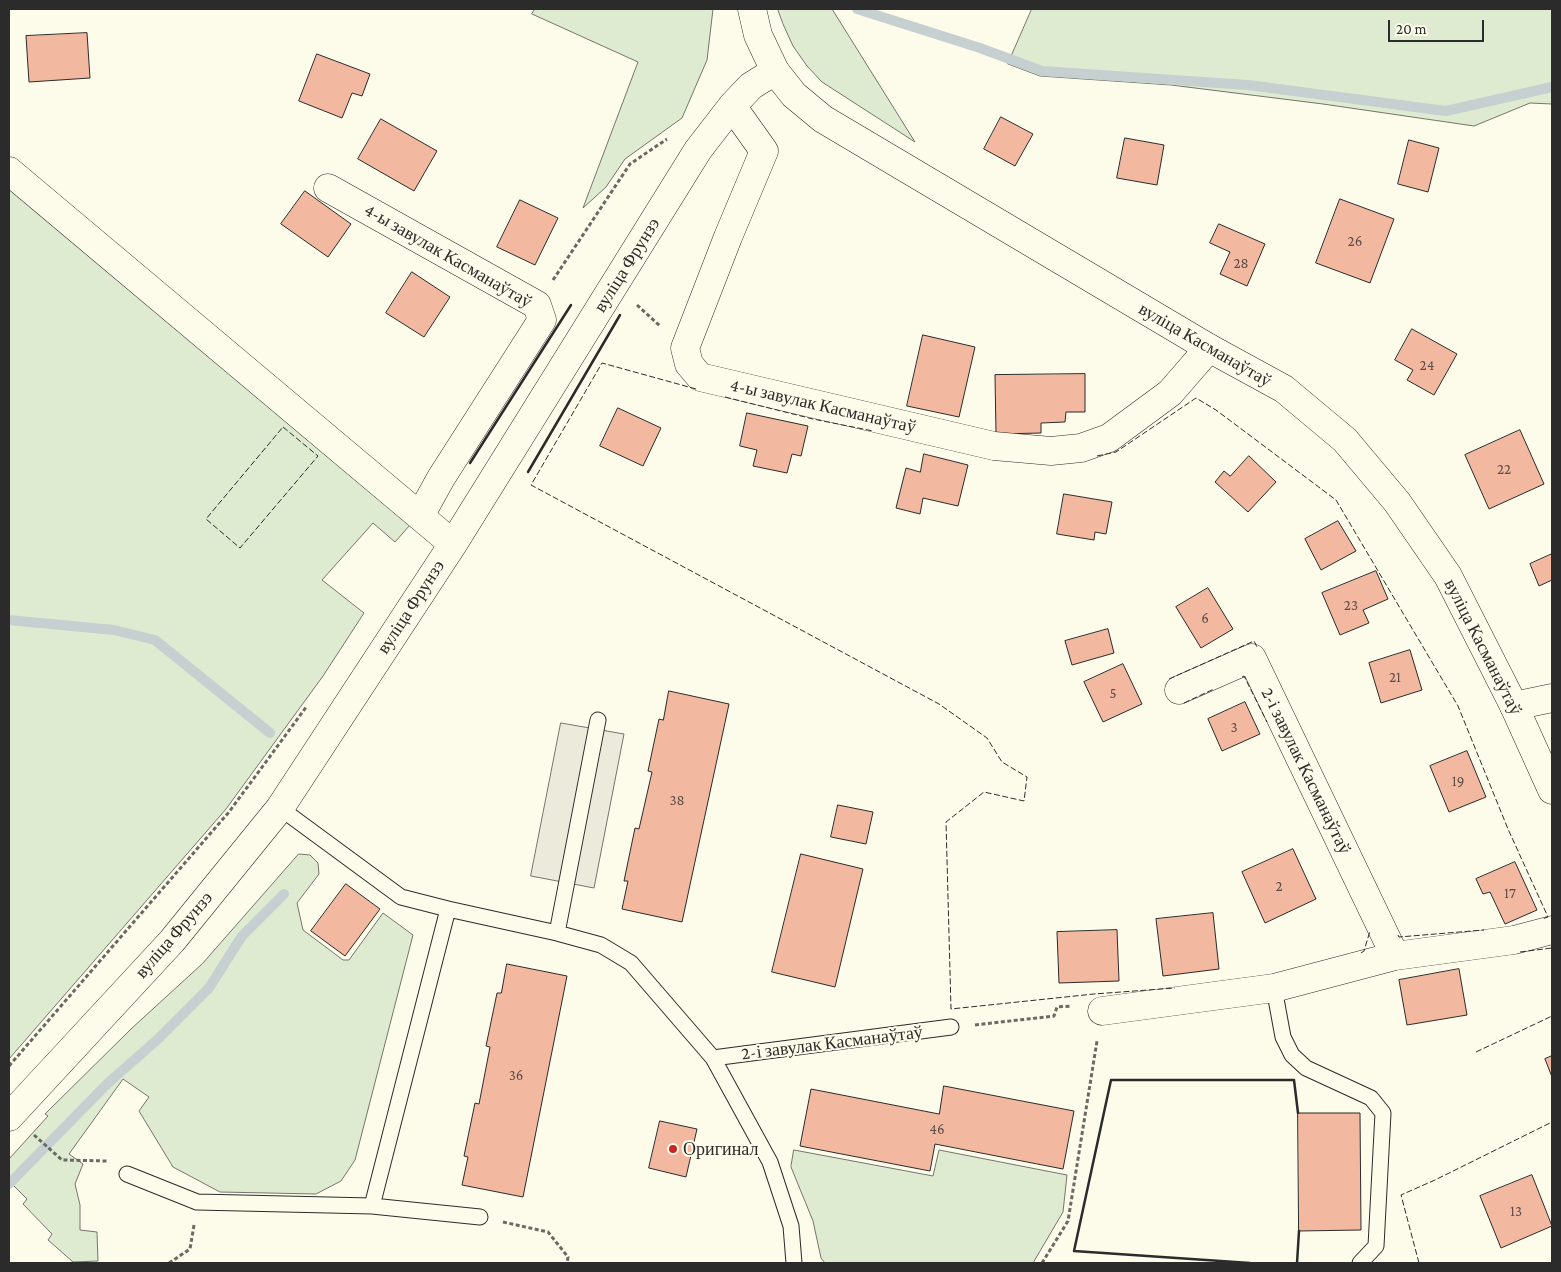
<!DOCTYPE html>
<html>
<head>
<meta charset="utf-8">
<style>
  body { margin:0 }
  #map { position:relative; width:1561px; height:1272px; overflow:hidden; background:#fdfbea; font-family:"Crimson Pro",serif }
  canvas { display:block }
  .frame { position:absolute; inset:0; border:10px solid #2b2b2b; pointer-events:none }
  .scale { position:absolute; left:1388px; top:20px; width:96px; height:22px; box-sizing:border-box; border:2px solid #2b2b2b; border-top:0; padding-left:6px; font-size:15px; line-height:18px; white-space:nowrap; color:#2b2b2b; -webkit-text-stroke:4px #fdfbea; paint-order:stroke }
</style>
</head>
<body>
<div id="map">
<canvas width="1561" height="1272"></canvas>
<div class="frame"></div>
<div class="scale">20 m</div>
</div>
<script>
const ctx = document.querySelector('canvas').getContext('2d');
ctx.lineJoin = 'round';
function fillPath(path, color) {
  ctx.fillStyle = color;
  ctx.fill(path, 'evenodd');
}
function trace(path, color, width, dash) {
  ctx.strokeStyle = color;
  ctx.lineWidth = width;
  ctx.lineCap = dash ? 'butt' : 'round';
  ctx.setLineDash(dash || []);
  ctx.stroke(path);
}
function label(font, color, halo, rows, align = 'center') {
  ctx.font = font + ' "Crimson Pro",serif';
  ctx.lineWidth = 4;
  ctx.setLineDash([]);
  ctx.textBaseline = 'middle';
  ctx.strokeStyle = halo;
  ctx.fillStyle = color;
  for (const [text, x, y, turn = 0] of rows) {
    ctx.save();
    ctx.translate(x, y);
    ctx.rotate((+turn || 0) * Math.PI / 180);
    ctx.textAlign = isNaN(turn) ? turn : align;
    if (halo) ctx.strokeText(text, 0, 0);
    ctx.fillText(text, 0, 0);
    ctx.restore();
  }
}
const green = new Path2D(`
  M 535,9 L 713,9 L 707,60 L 682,118 L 625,159 L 606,187 L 583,208 L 638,62 L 532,14 Z
  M 778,9 L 832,9 L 915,142 L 822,82 L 807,66 L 793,46 L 783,24 Z
  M 1032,9 L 1552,9 L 1552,104 L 1530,103 L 1474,126 L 1323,104 L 1171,85 L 1040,76 L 1008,64 Z
  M 9,187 L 410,525 L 395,542 L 373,523 L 322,580 L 364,613 L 323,676 L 226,809 L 9,1059 Z
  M 299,854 L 310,855 L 318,863 L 319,874 L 297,903 L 303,930 L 343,960 L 349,960 L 383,913 L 413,935 L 355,1160 L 341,1181 L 316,1194 L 220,1192 L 173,1167 L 139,1111 L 149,1097 L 123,1079 L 69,1154 L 83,1164 L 75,1184 L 80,1205 L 80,1230 L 97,1232 L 98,1261 L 73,1262 L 48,1240 L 52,1234 L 23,1204 L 27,1199 L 9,1181 L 9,1159 L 48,1116 L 45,1114 L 131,1029 L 202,964 Z
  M 794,1150 L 933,1176 L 939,1150 L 1067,1175 L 1063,1212 L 1033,1263 L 825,1263 L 821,1258 L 813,1221 L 791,1167 Z`);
fillPath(green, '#deebd1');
trace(green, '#74746e', 1);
const parking = new Path2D(`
  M 561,723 L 624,734 L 594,888 L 531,876 Z`);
fillPath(parking, '#eceadb');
trace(parking, '#74746e', 1);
trace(new Path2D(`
  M 857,9 L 980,48 L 1042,71 L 1248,85 L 1446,111 L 1552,87
  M 9,620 L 114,630 L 155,640 L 270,733
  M 9,1184 L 107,1084 L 158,1039 L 209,988 L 242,936 L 284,894`), '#c7d0d0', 10);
const building = new Path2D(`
  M 87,33 L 90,78 L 29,82 L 26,36 Z
  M 317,54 L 370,74 L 362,96 L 352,93 L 342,118 L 299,101 Z
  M 1001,117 L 1033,134 L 1015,166 L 984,149 Z
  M 381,119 L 437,151 L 414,191 L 358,159 Z
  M 1125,138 L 1164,145 L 1157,185 L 1117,178 Z
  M 1409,140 L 1439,148 L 1428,192 L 1398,184 Z
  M 305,191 L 351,224 L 328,257 L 281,224 Z
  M 1340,199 L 1394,219 L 1370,283 L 1316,263 Z
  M 520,200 L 558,218 L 535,265 L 497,247 Z
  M 1219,224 L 1265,244 L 1247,286 L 1220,274 L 1230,252 L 1210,243 Z
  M 412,272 L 450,297 L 424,337 L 386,313 Z
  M 1412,329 L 1457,354 L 1434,395 L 1407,380 L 1413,370 L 1395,360 Z
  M 923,335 L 975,347 L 959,417 L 907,406 Z
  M 1085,374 L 1085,412 L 1066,412 L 1065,422 L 1041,423 L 1041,433 L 996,434 L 995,375 Z
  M 618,408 L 661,428 L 643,466 L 600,446 Z
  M 747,413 L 808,426 L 801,456 L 792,454 L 787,473 L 753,466 L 757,450 L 740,446 Z
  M 1520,430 L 1544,484 L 1489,509 L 1465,455 Z
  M 924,454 L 968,465 L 958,506 L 923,498 L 920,514 L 896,508 L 906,468 L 920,472 Z
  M 1249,456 L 1276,482 L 1248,512 L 1215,482 L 1224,471 L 1230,476 Z
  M 1064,494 L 1112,502 L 1106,534 L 1095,532 L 1094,540 L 1057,534 Z
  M 1338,521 L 1356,551 L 1321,570 L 1305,539 Z
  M 1552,554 L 1552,580 L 1539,586 L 1530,564 Z
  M 1376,571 L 1388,599 L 1363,610 L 1369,623 L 1340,635 L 1322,593 Z
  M 1208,588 L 1233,629 L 1201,648 L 1176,607 Z
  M 1108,629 L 1114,653 L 1072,665 L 1065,641 Z
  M 1410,650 L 1422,690 L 1381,703 L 1369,663 Z
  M 1123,664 L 1142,704 L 1103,722 L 1084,682 Z
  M 669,691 L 729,704 L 682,922 L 622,909 L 628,881 L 624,881 L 635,828 L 639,829 L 652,772 L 648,771 L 659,719 L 663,720 Z
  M 1245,702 L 1260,734 L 1222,751 L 1208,719 Z
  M 1467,751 L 1486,797 L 1449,812 L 1430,766 Z
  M 838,805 L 873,812 L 866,844 L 831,837 Z
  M 1293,849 L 1316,899 L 1265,923 L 1242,872 Z
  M 801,854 L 863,869 L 835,987 L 772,972 Z
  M 1515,862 L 1537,910 L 1505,924 L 1490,892 L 1483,894 L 1476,879 Z
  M 346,884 L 380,909 L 345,956 L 311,931 Z
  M 1213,913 L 1219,969 L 1163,976 L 1156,919 Z
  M 1117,930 L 1119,981 L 1059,983 L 1057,932 Z
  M 507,964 L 567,976 L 523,1197 L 462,1185 L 468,1157 L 464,1156 L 475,1103 L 479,1104 L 490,1047 L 486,1046 L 497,993 L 501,993 Z
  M 1459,969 L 1467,1015 L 1407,1025 L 1399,980 Z
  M 1552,1056 L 1552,1077 L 1545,1059 Z
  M 944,1086 L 1074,1111 L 1063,1169 L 935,1144 L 930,1171 L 800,1146 L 811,1089 L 939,1114 Z
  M 1298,1113 L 1360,1113 L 1361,1230 L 1299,1231 Z
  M 660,1121 L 697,1129 L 686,1177 L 649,1168 Z
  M 1532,1175 L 1552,1226 L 1501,1248 L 1480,1196 Z`);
fillPath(building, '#f2b8a0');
trace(building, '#2b2b2b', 1);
const service = new Path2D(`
  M 280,808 L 401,897 L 448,909 L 557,933 L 601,945 L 631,963 L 713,1058 L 770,1162 L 791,1226 L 794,1263
  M 557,933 L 598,720
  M 1274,988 L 1283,1037 L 1292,1055 L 1306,1068 L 1371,1098 L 1383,1113 L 1376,1246 L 1360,1263
  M 713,1058 L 951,1027
  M 127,1174 L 197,1202 L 372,1206 L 480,1217
  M 372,1206 L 448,909`);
const minor = new Path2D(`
  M 732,106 L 764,151 L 728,237 L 685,348 L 689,364 L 700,377 L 994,446 L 1051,451 L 1081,448 L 1109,438 L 1170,393 L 1209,348
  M 9,171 L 453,544
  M 328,188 L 537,305 L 542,320 L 441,478 L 420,516
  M 1179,690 L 1252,658 L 1395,956
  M 1514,706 L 1552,698
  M 1102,1011 L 1274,988 L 1395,956 L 1514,940 L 1552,930
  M 9,1117 L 172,941 L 280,808 L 453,544 L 698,150 L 732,106 L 751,86 L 775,71`);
const secondary = new Path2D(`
  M 752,9 L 758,35 L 775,71 L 794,95 L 823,119 L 1209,348 L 1284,389 L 1345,440 L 1397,502 L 1448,576 L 1514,706 L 1552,790`);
trace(service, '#2b2b2b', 17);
trace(minor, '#2b2b2b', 29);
trace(secondary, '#2b2b2b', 29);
trace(new Path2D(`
  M 553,280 L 630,164 L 667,139
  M 637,305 L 660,326
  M 975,1025 L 1054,1016 L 1057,1007 L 1072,1006
  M 9,1066 L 229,812 L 307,706
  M 34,1135 L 62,1160 L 108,1161
  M 503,1222 L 548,1232 L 568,1257 L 567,1263
  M 169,1263 L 190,1249 L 194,1225
  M 1042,1263 L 1068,1221 L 1097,1041`), '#6a6964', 3, [4, 2.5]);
trace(service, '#fdfbea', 15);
trace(minor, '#fdfbea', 28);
trace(secondary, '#fdfbea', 28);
trace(new Path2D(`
  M 696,389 L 602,363 L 531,485 L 939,704 L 987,738 L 1002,762 L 1027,777 L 1024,801 L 984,792 L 946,822 L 951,1009 L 1094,994 L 1175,988
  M 725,397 L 813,419 L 873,431
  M 283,427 L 318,456 L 240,548 L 206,519 Z
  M 1097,456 L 1116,452 L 1196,398 L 1216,410 L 1336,500 L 1458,706 L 1508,829 L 1548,917 L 1542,919
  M 1242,677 L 1244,676 L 1267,722
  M 1169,679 L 1254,641 L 1257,647
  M 1184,703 L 1214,689
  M 1398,935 L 1399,937 L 1484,930
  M 1520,952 L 1552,948
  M 1361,953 L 1364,951 L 1370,931
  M 1476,1052 L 1552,1016
  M 1419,1263 L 1401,1195 L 1435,1180 L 1552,1122`), '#2b2b2b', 1, [6, 2.5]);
trace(new Path2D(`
  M 470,463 L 571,305
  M 528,472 L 620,315
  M 1250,1263 L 1074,1251 L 1111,1080 L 1294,1080 L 1298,1113
  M 1297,1263 L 1299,1231`), '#2b2b2b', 2.5);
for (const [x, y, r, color] of [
  [673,1149,5,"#c62828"]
]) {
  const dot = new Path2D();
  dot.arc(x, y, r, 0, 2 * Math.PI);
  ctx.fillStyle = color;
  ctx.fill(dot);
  trace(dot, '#fdfbea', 2);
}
label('15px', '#5d4e48', null, [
  ["26",1355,241],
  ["28",1241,263],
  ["24",1427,365],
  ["22",1504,469],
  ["23",1351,605],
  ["6",1205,618],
  ["21",1395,677],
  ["5",1113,693],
  ["3",1234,727],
  ["19",1458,781],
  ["38",677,800],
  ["2",1279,886],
  ["17",1510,893],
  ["36",516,1075],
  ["46",937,1129],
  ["13",1516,1211]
]);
label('18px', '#2b2b2b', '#fdfbea', [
  ["4-ы завулак Касманаўтаў",448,256,30],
  ["вуліца Фрунзэ",627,265,-58],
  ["вуліца Касманаўтаў",1205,345,30],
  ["4-ы завулак Касманаўтаў",823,406,13],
  ["вуліца Фрунзэ",411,607,-57],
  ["вуліца Касманаўтаў",1483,647,63],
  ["2-і завулак Касманаўтаў",1306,771,64],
  ["вуліца Фрунзэ",174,935,-49],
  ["2-і завулак Касманаўтаў",832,1043,-7]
]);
label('18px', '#2b2b2b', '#fdfbea', [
  ["Оригинал",683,1149]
], 'left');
</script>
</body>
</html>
